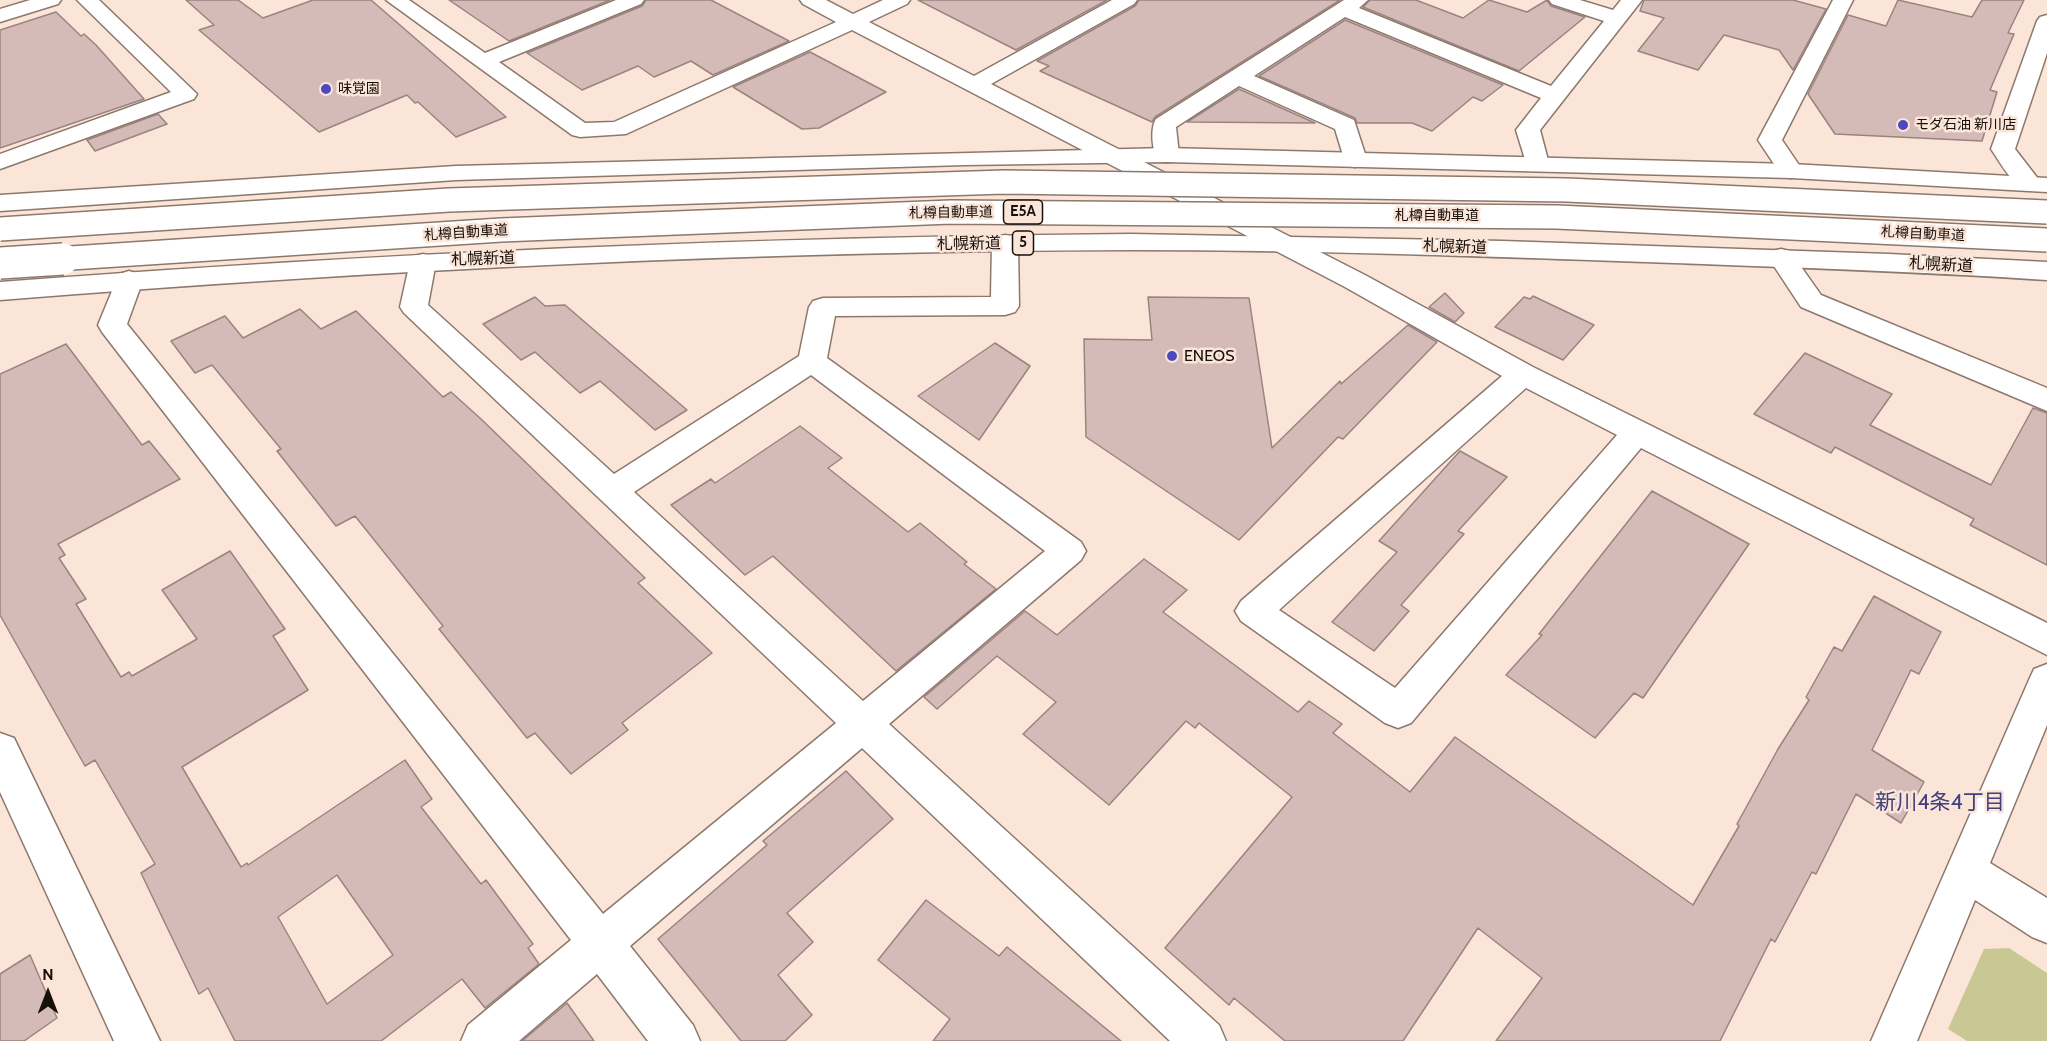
<!DOCTYPE html>
<html>
<head>
<meta charset="utf-8">
<style>
  body { margin:0 }
  #map { position:relative; width:2047px; height:1041px; overflow:hidden; background:#fbe5d8; font-family:Cabin,sans-serif }
  canvas { display:block }
  .north { position:absolute; left:18px; top:963px; width:60px; height:60px; -webkit-text-stroke:4px #fbe5d8; paint-order:stroke; rotate:0deg; font-size:16px; font-weight:700; line-height:24px; text-align:center; color:#160f0a }
  .north::after { content:''; display:block; margin:auto; width:21px; height:27px; background:#160f0a; clip-path:polygon(50% 0,100% 100%,50% 72%,0 100%) }
</style>
</head>
<body>
<div id="map">
<canvas width="2047" height="1041"></canvas>
<div class="north">N</div>
</div>
<script>
const ctx = document.querySelector('canvas').getContext('2d');
ctx.lineJoin = 'round';
function fillPath(path, color) {
  ctx.fillStyle = color;
  ctx.fill(path, 'evenodd');
}
function trace(path, color, width, dash) {
  ctx.strokeStyle = color;
  ctx.lineWidth = width;
  ctx.lineCap = dash ? 'butt' : 'round';
  ctx.setLineDash(dash || []);
  ctx.stroke(path);
}
function label(font, color, halo, rows, align = 'center') {
  ctx.font = font + ' Cabin,"Noto Sans JP",sans-serif';
  ctx.lineWidth = 5;
  ctx.setLineDash([]);
  ctx.textBaseline = 'middle';
  ctx.strokeStyle = halo;
  ctx.fillStyle = color;
  for (const [text, x, y, turn = 0] of rows) {
    ctx.save();
    ctx.translate(x, y);
    ctx.rotate((+turn || 0) * Math.PI / 180);
    ctx.textAlign = isNaN(turn) ? turn : align;
    if (halo) ctx.strokeText(text, 0, 0);
    ctx.fillText(text, 0, 0);
    ctx.restore();
  }
}
fillPath(new Path2D(`
  M 2009,948 L 2047,973 L 2047,1041 L 1967,1041 L 1948,1029 L 1984,949 Z`), '#c9c894');
const building = new Path2D(`
  M 186,0 L 238,0 L 263,18 L 313,0 L 371,0 L 506,117 L 456,137 L 418,102 L 415,103 L 407,95 L 319,132 L 199,30 L 214,25 Z
  M 449,0 L 610,0 L 509,41 Z
  M 646,0 L 711,0 L 789,41 L 713,75 L 691,61 L 654,77 L 638,66 L 582,90 L 527,53 L 642,6 Z
  M 918,0 L 1107,0 L 1016,50 Z
  M 1139,0 L 1340,0 L 1155,117 L 1152,122 L 1040,71 L 1049,66 L 1037,61 L 1135,6 Z
  M 1370,0 L 1416,0 L 1463,18 L 1489,0 L 1527,12 L 1547,0 L 1551,6 L 1585,17 L 1519,71 L 1363,7 Z
  M 1644,0 L 1793,0 L 1826,9 L 1793,70 L 1779,50 L 1724,35 L 1698,70 L 1638,51 L 1664,18 L 1640,11 Z
  M 1898,0 L 1972,17 L 1982,0 L 2024,0 L 2008,33 L 2014,34 L 1990,90 L 1997,92 L 1982,141 L 1835,134 L 1808,94 L 1848,15 L 1886,26 Z
  M 56,12 L 81,36 L 84,34 L 96,45 L 144,99 L 0,148 L 0,30 Z
  M 1345,20 L 1503,85 L 1482,101 L 1473,97 L 1432,131 L 1412,123 L 1357,123 L 1355,118 L 1259,76 Z
  M 810,52 L 886,92 L 819,128 L 802,129 L 733,87 Z
  M 1239,89 L 1315,123 L 1187,122 Z
  M 158,114 L 167,124 L 95,151 L 87,140 Z
  M 1445,293 L 1464,313 L 1455,322 L 1429,307 Z
  M 1533,296 L 1594,325 L 1563,360 L 1495,327 L 1524,297 L 1530,299 Z
  M 535,297 L 545,306 L 565,305 L 687,410 L 655,430 L 600,381 L 580,393 L 535,352 L 521,360 L 483,324 Z
  M 1148,297 L 1249,298 L 1272,448 L 1340,381 L 1341,384 L 1408,325 L 1437,342 L 1343,439 L 1338,437 L 1239,540 L 1086,437 L 1084,339 L 1152,340 Z
  M 300,309 L 321,329 L 356,311 L 443,397 L 451,392 L 481,419 L 645,578 L 638,583 L 712,653 L 622,723 L 628,730 L 571,774 L 535,733 L 527,738 L 439,629 L 443,626 L 355,516 L 336,526 L 277,451 L 281,449 L 212,365 L 195,373 L 171,341 L 225,316 L 243,338 Z
  M 995,343 L 1030,366 L 979,440 L 918,396 Z
  M 66,344 L 142,445 L 149,441 L 180,479 L 58,544 L 65,555 L 59,558 L 86,599 L 76,604 L 121,677 L 129,672 L 132,676 L 197,639 L 162,590 L 230,551 L 285,629 L 273,636 L 308,690 L 182,767 L 241,867 L 247,863 L 248,865 L 405,760 L 432,799 L 421,807 L 481,884 L 486,880 L 533,944 L 528,948 L 539,964 L 485,1008 L 462,979 L 381,1041 L 235,1041 L 208,988 L 199,994 L 141,873 L 155,864 L 95,760 L 85,766 L 0,615 L 0,374 ZM 337,875 L 393,955 L 327,1004 L 278,917 Z
  M 1805,353 L 1892,394 L 1870,425 L 1991,485 L 2033,408 L 2047,413 L 2047,565 L 1970,525 L 1974,519 L 1835,447 L 1831,453 L 1754,414 Z
  M 800,426 L 842,458 L 828,468 L 908,532 L 920,523 L 967,562 L 964,564 L 996,589 L 896,671 L 773,556 L 745,575 L 671,505 L 711,479 L 715,483 Z
  M 1460,451 L 1507,477 L 1458,531 L 1464,534 L 1401,605 L 1409,611 L 1374,651 L 1332,622 L 1397,552 L 1379,541 Z
  M 1652,491 L 1749,544 L 1643,698 L 1634,693 L 1595,738 L 1506,675 L 1542,635 L 1539,634 Z
  M 1144,559 L 1187,590 L 1163,612 L 1298,712 L 1309,701 L 1342,724 L 1333,733 L 1410,792 L 1455,737 L 1693,905 L 1739,826 L 1737,824 L 1778,749 L 1809,700 L 1806,697 L 1834,647 L 1842,651 L 1874,596 L 1941,632 L 1919,674 L 1911,670 L 1872,750 L 1924,782 L 1901,823 L 1856,794 L 1816,874 L 1812,872 L 1775,942 L 1771,939 L 1720,1041 L 1496,1041 L 1542,978 L 1478,928 L 1403,1041 L 1285,1041 L 1234,998 L 1229,1005 L 1165,948 L 1292,797 L 1199,723 L 1195,728 L 1186,721 L 1109,805 L 1023,734 L 1056,702 L 997,656 L 937,709 L 924,697 L 1025,611 L 1057,635 Z
  M 846,771 L 893,819 L 787,913 L 813,942 L 778,975 L 812,1015 L 785,1041 L 741,1041 L 658,939 L 767,845 L 763,841 Z
  M 926,900 L 999,956 L 1007,947 L 1121,1041 L 933,1041 L 950,1019 L 878,960 Z
  M 30,955 L 57,1018 L 24,1041 L 0,1041 L 0,974 Z
  M 567,1003 L 594,1041 L 522,1041 Z`);
fillPath(building, '#d5bbb8');
trace(building, '#9b8380', 1.5);
const minor = new Path2D(`
  M 30,0 L 61,0 L 58,4 L 0,22 L 0,9 Z
  M 77,0 L 99,0 L 197,94 L 194,99 L 0,169 L 0,154 L 171,92 Z
  M 386,0 L 409,0 L 485,53 L 616,0 L 644,0 L 641,4 L 499,62 L 585,123 L 614,122 L 836,22 L 803,4 L 800,0 L 826,0 L 853,14 L 883,0 L 910,0 L 907,4 L 869,22 L 974,76 L 1112,0 L 1137,0 L 1134,4 L 991,84 L 1365,275 L 1533,367 L 2047,623 L 2047,655 L 1641,448 L 1411,723 L 1398,728 L 1385,723 L 1241,621 L 1235,611 L 1241,601 L 1502,376 L 1345,287 L 852,30 L 626,134 L 580,137 L 572,135 ZM 1526,388 L 1617,435 L 1395,688 L 1279,610 Z
  M 1344,0 L 1368,0 L 1359,8 L 1551,86 L 1604,21 L 1552,4 L 1549,0 L 1580,0 L 1613,10 L 1621,0 L 1642,0 L 1540,130 L 1549,164 L 1546,169 L 1537,171 L 1528,169 L 1516,130 L 1541,98 L 1345,17 L 1254,76 L 1354,120 L 1367,160 L 1364,165 L 1355,167 L 1346,165 L 1335,129 L 1239,86 L 1176,127 L 1179,155 L 1176,160 L 1167,162 L 1158,160 C 1152,151 1150,128 1156,119 Z
  M 1833,0 L 1853,0 L 1782,140 L 1803,171 L 1800,176 L 1791,178 L 1782,176 L 1758,140 Z
  M 2047,15 L 2047,53 L 2015,149 L 2042,184 L 2039,189 C 2016,195 2003,166 1991,149 L 2037,21 L 2040,17 Z
  M 1005,235 L 1014,237 L 1018,243 L 1019,306 L 1015,312 L 1005,315 L 835,316 L 827,358 L 1081,542 L 1086,551 L 1081,560 L 889,724 L 1219,1025 L 1226,1041 L 1170,1041 L 862,748 L 630,946 L 693,1025 L 700,1041 L 648,1041 L 597,974 L 519,1041 L 461,1041 L 468,1025 L 571,940 L 102,332 L 98,325 L 119,274 L 129,271 L 139,274 L 143,280 L 127,324 L 603,914 L 836,723 L 404,313 L 400,307 L 410,262 L 414,256 L 423,254 L 432,256 L 436,262 L 428,305 L 614,474 L 799,356 L 809,307 L 813,301 L 823,298 L 991,297 L 992,243 L 996,237 ZM 811,375 L 1045,551 L 863,701 L 634,492 Z
  M 1781,249 L 1790,251 L 1821,295 L 2047,388 L 2047,411 L 1801,307 L 1768,257 L 1772,251 Z
  M 2047,664 L 2047,725 L 1990,863 L 2047,898 L 2047,943 L 2032,937 L 1975,900 L 1917,1041 L 1871,1041 L 2029,680 L 2034,669 Z
  M 0,733 L 14,738 L 160,1041 L 114,1041 L 0,792 Z`);
const highway = new Path2D(`
  M 1167,148 L 1791,164 L 2047,178 L 2047,192 L 1791,178 L 1167,162 L 965,165 L 456,180 L 0,211 L 0,195 L 456,166 Z
  M 1131,234 L 1502,241 L 1889,254 L 2047,262 L 2047,280 C 1913,271 1780,267 1646,262 C 1474,256 1303,250 1131,250 C 753,251 376,270 0,300 L 0,282 C 377,253 753,237 1131,234 Z`);
trace(minor, '#8c786c', 3);
trace(highway, '#8c786c', 3);
fillPath(minor, '#fff');
fillPath(highway, '#fff');
const highwayBridgeFar1 = new Path2D(`
  M 0,229 L 449,200 L 1004,182 L 1567,190 L 2047,212
  M 40,260 L 501,230 L 951,212 L 1557,217 L 2047,240`);
const highwayBridge = new Path2D(`
  M 0,263 L 63,259`);
trace(highwayBridgeFar1, '#8c786c', 26, []);
trace(highwayBridge, '#8c786c', 34, []);
trace(highwayBridgeFar1, '#fff', 23);
trace(highwayBridge, '#fff', 31);
for (const [x, y, r, color] of [
  [326,89,6,"#4e47be"],
  [1903,125,6,"#4e47be"],
  [1172,356,6,"#4e47be"]
]) {
  const dot = new Path2D();
  dot.arc(x, y, r, 0, 2 * Math.PI);
  ctx.fillStyle = color;
  ctx.fill(dot);
  trace(dot, '#fbe5d8', 2);
}
label('14px', '#160f0a', '#fbe5d8', [
  ["味覚園",338,89],
  ["モダ石油 新川店",1915,125]
], 'left');
label('14px', '#160f0a', '#fbe5d8', [
  ["札樽自動車道",951,213,-1],
  ["札樽自動車道",1437,216],
  ["札樽自動車道",466,233,-4],
  ["札樽自動車道",1923,234,3]
]);
for (const [x, y, w] of [
  [1023,212,39],
  [1023,243,21]
]) {
  const box = new Path2D();
  box.roundRect(x - w / 2, y - 12, w, 24, 4.5);
  ctx.fillStyle = '#fbe5d8';
  ctx.fill(box);
  trace(box, '#160f0a', 1.5);
}
label('bold 15px', '#160f0a', null, [
  ["E5A",1023,212],
  ["5",1023,243]
]);
label('16px', '#160f0a', '#fbe5d8', [
  ["札幌新道",969,244,-1],
  ["札幌新道",1455,247,2],
  ["札幌新道",483,259,-2],
  ["札幌新道",1941,265,3]
]);
label('16px', '#160f0a', '#fbe5d8', [
  ["ENEOS",1184,356]
], 'left');
label('21px', '#3f417d', '#fbe5d8', [
  ["新川4条4丁目",1940,803]
]);
</script>
</body>
</html>
